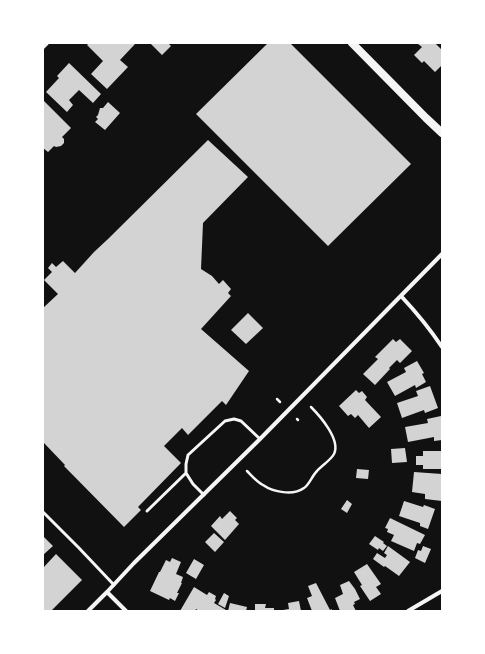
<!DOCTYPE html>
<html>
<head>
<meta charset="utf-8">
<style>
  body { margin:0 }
  #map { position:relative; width:485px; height:654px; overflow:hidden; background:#111; font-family:Quicksand,sans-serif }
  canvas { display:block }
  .frame { position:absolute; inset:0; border:44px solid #fff; pointer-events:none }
</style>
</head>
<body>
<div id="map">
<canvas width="485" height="654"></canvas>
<div class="frame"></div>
</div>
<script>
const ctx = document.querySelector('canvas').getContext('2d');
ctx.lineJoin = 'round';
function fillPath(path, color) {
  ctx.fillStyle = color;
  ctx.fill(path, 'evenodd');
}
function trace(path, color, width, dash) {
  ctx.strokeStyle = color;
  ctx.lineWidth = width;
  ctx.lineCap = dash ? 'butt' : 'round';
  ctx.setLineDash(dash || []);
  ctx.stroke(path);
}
fillPath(new Path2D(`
  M 89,43 L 136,43 L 120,60 L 128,67 L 107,89 L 91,74 L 103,61 L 87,45 Z
  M 150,43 L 168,43 L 171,46 L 162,55 Z
  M 268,43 L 290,43 L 411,164 L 328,246 L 196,114 Z
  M 419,43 L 435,43 L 442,50 L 442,65 L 435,72 L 424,61 L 422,63 L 414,55 L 422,47 L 418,44 Z
  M 69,63 L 101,94 L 93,103 L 79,90 L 69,100 L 73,105 L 67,112 L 46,92 L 59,78 L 57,76 Z
  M 43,100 L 71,128 L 62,137 L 64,139 L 64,143 L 61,146 L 56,147 L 54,146 L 48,152 L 43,148 Z
  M 108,102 L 120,113 L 105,130 L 95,122 L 98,119 L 96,117 L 98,115 L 100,108 L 103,108 Z
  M 208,140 L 248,177 L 203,223 L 201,269 L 212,276 L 219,284 L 223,280 L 231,289 L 228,293 L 231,296 L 201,329 L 249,371 L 226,405 L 222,401 L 188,435 L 182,428 L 164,446 L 181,463 L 138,507 L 141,510 L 124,527 L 64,466 L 65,465 L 44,443 L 43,444 L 43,308 L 58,294 L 44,280 L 52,272 L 48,268 L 52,263 L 56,267 L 63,261 L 75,273 L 94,252 L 108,239 Z
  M 248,313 L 263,328 L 246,344 L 231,330 Z
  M 393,339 L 396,342 L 400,339 L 412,351 L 400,363 L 397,360 L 389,368 L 390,369 L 375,385 L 363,374 L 378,359 L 375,357 Z
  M 417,361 L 424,373 L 422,374 L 426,382 L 416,388 L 415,385 L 395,396 L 387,382 L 406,372 L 404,368 Z
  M 430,386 L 438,408 L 425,413 L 424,410 L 402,418 L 397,403 L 418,396 L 416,391 Z
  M 356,390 L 359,393 L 362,391 L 367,397 L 365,400 L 381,417 L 369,428 L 358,415 L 355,418 L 351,414 L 348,416 L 339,406 Z
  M 441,416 L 442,424 L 442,440 L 434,441 L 434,437 L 408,442 L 405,427 L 428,423 L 427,419 Z
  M 405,448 L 407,462 L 392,463 L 391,449 Z
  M 423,451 L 442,451 L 442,469 L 423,469 L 423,465 L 416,465 L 416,456 L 423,456 Z
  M 357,469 L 369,470 L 368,479 L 356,478 Z
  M 414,472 L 442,474 L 442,501 L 425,499 L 425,494 L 412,492 Z
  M 347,500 L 352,504 L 347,513 L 341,509 Z
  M 404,501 L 423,507 L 424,505 L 435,509 L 428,529 L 420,526 L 420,523 L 399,516 Z
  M 230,511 L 237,518 L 235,520 L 239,524 L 225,540 L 211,526 L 220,516 L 222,519 Z
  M 390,518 L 425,535 L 420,544 L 417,543 L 414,551 L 391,541 L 394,535 L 387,532 L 388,529 L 385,528 Z
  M 214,533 L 224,542 L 215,552 L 205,542 Z
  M 43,536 L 53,546 L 43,555 Z
  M 375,536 L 384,542 L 383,543 L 387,546 L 383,551 L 379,548 L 378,550 L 369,544 Z
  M 388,546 L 410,562 L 399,576 L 385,566 L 384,567 L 373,559 L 377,553 L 385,558 L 387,555 L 384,553 Z
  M 423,546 L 431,549 L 425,563 L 415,558 L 418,550 L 421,551 Z
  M 56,554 L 82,580 L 51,611 L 43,611 L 43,568 Z
  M 172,558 L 181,562 L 176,574 L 183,577 L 181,583 L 182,583 L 177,593 L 179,593 L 175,601 L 170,598 L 169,600 L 150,591 L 159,572 L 160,572 L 166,560 L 170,562 Z
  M 194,559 L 204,565 L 196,579 L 186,573 Z
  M 367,564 L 381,584 L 376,587 L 381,594 L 370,601 L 360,586 L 362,585 L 354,572 Z
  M 349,581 L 355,589 L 360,599 L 354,602 L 355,604 L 353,605 L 356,611 L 340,611 L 335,598 L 343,594 L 340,585 Z
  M 316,583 L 330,610 L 332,609 L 332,611 L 312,611 L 307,598 L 312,596 L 308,586 Z
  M 194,587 L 207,595 L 209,592 L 216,596 L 215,599 L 216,600 L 214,603 L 226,610 L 225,611 L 199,611 L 196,609 L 195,611 L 193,610 L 192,611 L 180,611 Z
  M 224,593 L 229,596 L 225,608 L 218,604 Z
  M 299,601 L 301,611 L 283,611 L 283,610 L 289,609 L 288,603 Z
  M 230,603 L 247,607 L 246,611 L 228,611 Z
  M 255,604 L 266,604 L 265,608 L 274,608 L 274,611 L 255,611 Z`), '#d3d3d3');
trace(new Path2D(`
  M 277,399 L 280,402
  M 297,419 L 298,420
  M 247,471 C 252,476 257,482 263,485 C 273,492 293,496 304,488 C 309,485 312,476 317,471 C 322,465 330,461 334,454 C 341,440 320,416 311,407`), '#f5f5f5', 2.5);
trace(new Path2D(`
  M 204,495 L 193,484 L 186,473 L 186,464 L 188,455 L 225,421 L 234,419 L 241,421 L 260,439
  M 147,511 L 186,473
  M 43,512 L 79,548 L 114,585`), '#f5f5f5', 3);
trace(new Path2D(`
  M 43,47 L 47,43
  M 401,296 C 416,312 430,329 442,347
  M 107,592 L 126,611
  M 88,611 L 107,592 L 134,563 L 260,439 L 442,254
  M 408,611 L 442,591`), '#f5f5f5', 4);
trace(new Path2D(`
  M 352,43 L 426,118 L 442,133`), '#f5f5f5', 8);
</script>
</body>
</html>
